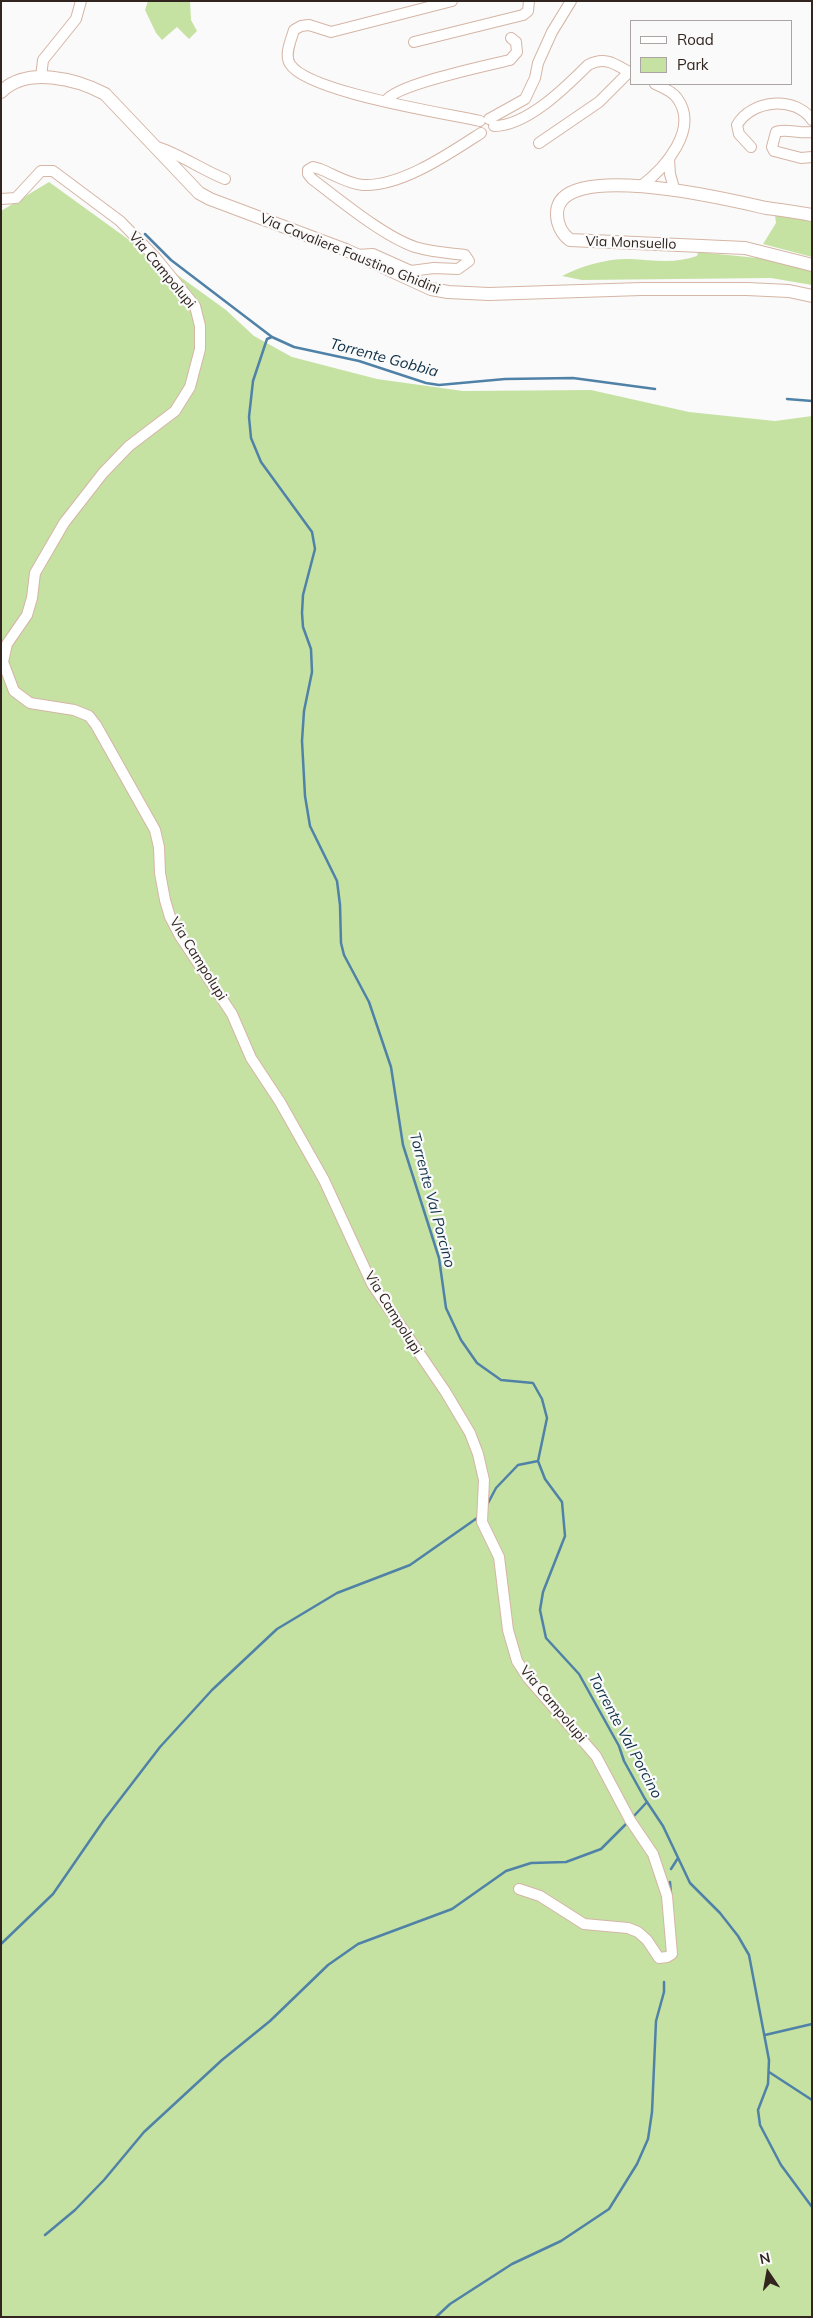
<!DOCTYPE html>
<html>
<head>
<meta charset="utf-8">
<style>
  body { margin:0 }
  #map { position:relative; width:813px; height:2318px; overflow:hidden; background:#fafafa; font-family:Mulish,sans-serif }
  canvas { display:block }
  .frame { position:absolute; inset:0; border:2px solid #32251f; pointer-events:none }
  .legend { position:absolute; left:630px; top:20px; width:162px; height:65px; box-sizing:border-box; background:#fafafa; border:1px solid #aaa5a2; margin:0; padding:6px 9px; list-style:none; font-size:15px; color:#32251f }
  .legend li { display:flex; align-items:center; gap:10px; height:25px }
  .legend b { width:25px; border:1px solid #aaa5a2 }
  .north { position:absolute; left:743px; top:2248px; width:50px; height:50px; -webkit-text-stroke:4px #fafafa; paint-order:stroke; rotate:348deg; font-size:14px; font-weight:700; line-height:20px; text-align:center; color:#32251f }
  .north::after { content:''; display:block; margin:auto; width:18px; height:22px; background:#32251f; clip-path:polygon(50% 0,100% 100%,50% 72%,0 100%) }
</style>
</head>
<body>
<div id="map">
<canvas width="813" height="2318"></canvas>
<div class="frame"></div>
<ul class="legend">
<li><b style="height:6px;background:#fff"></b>Road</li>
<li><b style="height:14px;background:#c5e2a3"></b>Park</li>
</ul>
<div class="north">N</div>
</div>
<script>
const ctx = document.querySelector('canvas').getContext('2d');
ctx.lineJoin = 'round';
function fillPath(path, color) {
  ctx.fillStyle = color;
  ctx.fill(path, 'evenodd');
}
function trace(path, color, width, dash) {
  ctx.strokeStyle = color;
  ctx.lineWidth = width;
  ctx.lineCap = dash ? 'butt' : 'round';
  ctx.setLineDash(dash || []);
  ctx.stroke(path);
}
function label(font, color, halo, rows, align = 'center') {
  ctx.font = font + ' Mulish,sans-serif';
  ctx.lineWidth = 4.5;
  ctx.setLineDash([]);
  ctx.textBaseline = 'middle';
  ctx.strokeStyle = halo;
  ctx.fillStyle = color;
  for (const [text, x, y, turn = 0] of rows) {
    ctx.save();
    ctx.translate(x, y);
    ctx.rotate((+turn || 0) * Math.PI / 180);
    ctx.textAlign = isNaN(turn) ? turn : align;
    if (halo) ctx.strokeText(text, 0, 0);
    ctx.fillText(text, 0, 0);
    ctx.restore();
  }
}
fillPath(new Path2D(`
  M 148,1 L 190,1 L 191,20 L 197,31 L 189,39 L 177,27 L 162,40 L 156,33 L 145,10 Z
  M 49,182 L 226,310 L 254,336 L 292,357 L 377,379 L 463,391 L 591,390 L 689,412 L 775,421 L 812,416 L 812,2317 L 1,2317 L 1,211 Z
  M 775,215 L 812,221 L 812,257 L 763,244 L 776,223 Z
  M 698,252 L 777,260 L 812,270 L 812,285 L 771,278 L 582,280 L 562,276 C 580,266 609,258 630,259 C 653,260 675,264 697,256 Z`), '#c5e2a3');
trace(new Path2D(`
  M 145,234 L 171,260 L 272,337 L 294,347 L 359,361 L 426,383 L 439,385 L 505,379 L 573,378 L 655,389
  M 272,337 L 267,339 L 253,381 L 249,417 L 251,438 L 261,462 L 312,532 L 315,549 L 303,595 L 302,613 L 303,627 L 311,649 L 312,672 L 304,711 L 302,741 L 305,796 L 310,826 L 337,881 L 340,905 L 341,943 L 344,955 L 369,1002 L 391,1067 L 403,1145 L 439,1258 L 446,1308 L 461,1340 L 477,1363 L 501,1380 L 533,1383 L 542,1399 L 547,1418 L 538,1461 L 545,1479 L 562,1502 L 565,1536 L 543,1592 L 540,1610 L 546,1638 L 579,1674 L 619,1746 L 624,1761 L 645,1799 L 663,1826 L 690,1883 L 720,1913 L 738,1936 L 749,1955 L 769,2060 L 768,2084 L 758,2110 L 760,2125 L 781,2165 L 812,2207
  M 787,399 L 812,401
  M 487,1505 L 496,1488 L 518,1465 L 538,1461
  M 633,1817 L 647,1802
  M 671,1869 L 678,1858
  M 670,1882 L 671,1894
  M 1,1944 L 53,1894 L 104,1820 L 160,1747 L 212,1690 L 277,1629 L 337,1593 L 410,1565 L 480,1516
  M 765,2035 L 812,2024
  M 769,2072 L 812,2100
  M 45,2235 L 75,2210 L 104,2180 L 144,2132 L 222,2060 L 270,2021 L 328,1965 L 358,1944 L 452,1909 L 506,1871 L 531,1863 L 566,1862 L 601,1849 L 627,1823
  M 436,2317 L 450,2304 L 512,2264 L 561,2241 L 609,2209 L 637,2164 L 648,2139 L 652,2112 L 656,2021 L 664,1992 L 664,1982`), '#5082a7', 2.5);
const minor = new Path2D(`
  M 452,1 L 331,32 L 309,25 L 301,26 L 294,30 C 291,40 284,55 290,64 C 307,92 444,113 480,121
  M 414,42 L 523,15 L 528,11 L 529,1
  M 41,77 L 43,60 L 76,19 L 81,1
  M 386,101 C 394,85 489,65 510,60 L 517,52 L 516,42 L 511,38
  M 489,119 L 525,99 L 535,78 L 538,63 L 552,32 L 571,1
  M 494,126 C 527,126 566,87 588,65 C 605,56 615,64 629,72
  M 812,132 C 800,134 785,128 776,132 L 772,147 L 774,151 L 801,158 L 812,157
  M 539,143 L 599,102 L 629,72 L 632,73
  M 154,146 C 179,153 200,169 225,179
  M 751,147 L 739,134 L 737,125 C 751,100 795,95 812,120
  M 669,159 L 670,174 L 674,188
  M 641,186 C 664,169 700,129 677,98 C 672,91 662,87 655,84
  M 1,199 L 16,198 L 41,171 L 53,171 L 120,221 L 155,257 L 195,306 L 200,326 L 200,349 L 190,387 L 175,411 L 129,446 L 103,473 L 64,523 L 35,573 L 32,598 L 27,615 L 7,644 L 3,662 L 14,691 L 30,703 L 74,710 L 89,716 L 96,725 L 155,830 L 159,847 L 160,873 L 165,900 L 170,917 L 180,936 L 232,1014 L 251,1058 L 280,1102 L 324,1180 L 372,1284 L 445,1391 L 470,1433 L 478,1454 L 484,1480 L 482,1522 L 499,1557 L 508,1630 L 517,1661 L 528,1678 L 596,1756 L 630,1820 L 653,1854 L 667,1896 L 672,1954 L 667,1957 L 659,1958 L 647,1940 L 638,1932 L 628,1928 L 584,1924 L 540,1896 L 519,1889
  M 356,255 L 373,254 L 411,271 L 434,268 L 458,269 L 469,261 L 465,255 C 448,253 432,252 415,247 C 383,236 340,200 312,179 L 308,174 L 308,170 L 313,167 L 320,169 C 333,174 348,184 363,185 C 401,187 450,153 481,133`);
const major = new Path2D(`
  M 1,92 C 27,66 77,79 105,94 L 199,193 L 210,199 L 346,250 L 431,289 L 448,292 L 489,294 L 641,289 L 747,289 L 789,291 L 812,296
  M 812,215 C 797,212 781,210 766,208 C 735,201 556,157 557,214 C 557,224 562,234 570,240 L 745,248 L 812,265`);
trace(minor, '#d5b5a5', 12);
trace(major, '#d5b5a5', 14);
trace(minor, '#fff', 10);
trace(major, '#fff', 12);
label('14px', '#32251f', '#fafafa', [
  ["Via Monsuello",631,243,2],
  ["Via Cavaliere Faustino Ghidini",350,254,22],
  ["Via Campolupi",162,270,50],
  ["Via Campolupi",198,959,58],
  ["Via Campolupi",393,1313,58],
  ["Via Campolupi",553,1704,50]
]);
label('italic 15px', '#0f3148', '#fafafa', [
  ["Torrente Gobbia",384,358,15],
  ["Torrente Val Porcino",432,1200,75],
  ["Torrente Val Porcino",625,1736,62]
]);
</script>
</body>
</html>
